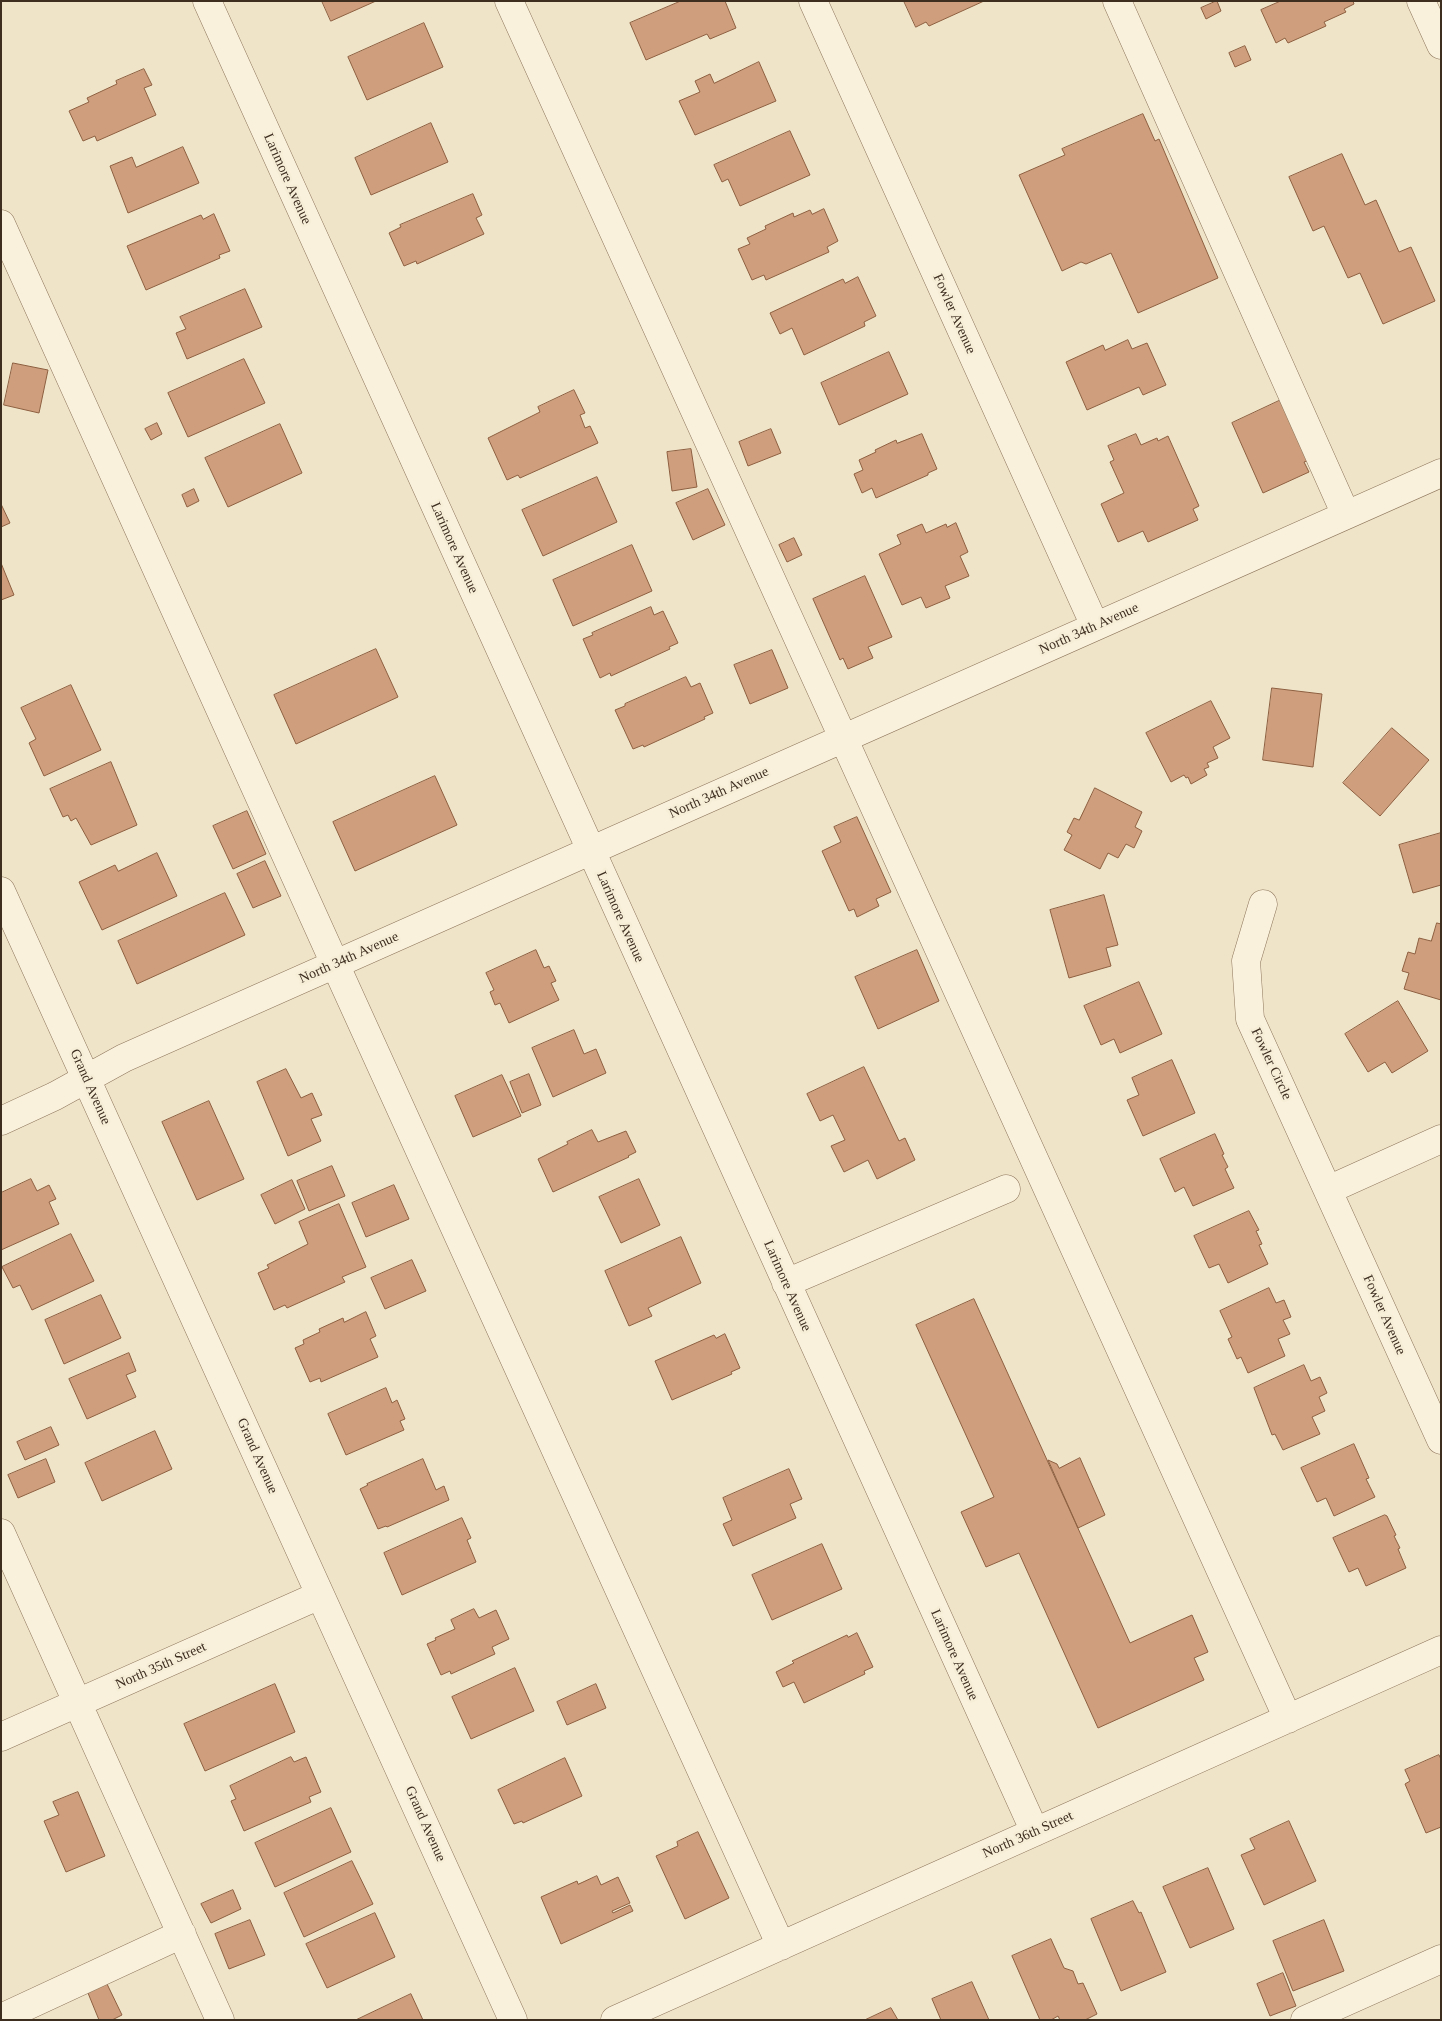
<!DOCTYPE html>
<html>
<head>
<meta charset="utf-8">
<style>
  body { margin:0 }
  #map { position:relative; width:1442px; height:2021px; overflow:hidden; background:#f0e4c8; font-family:"Times New Roman",serif }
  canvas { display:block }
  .frame { position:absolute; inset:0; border:2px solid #3d2e20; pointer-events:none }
</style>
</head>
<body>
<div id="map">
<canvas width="1442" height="2021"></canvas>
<div class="frame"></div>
</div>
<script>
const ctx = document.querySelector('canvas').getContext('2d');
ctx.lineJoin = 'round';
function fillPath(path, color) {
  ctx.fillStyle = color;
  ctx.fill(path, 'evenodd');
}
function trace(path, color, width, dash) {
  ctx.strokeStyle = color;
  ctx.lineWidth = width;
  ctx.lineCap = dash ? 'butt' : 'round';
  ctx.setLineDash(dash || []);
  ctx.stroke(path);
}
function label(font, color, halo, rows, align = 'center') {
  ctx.font = font + ' "Times New Roman",serif';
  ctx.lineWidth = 5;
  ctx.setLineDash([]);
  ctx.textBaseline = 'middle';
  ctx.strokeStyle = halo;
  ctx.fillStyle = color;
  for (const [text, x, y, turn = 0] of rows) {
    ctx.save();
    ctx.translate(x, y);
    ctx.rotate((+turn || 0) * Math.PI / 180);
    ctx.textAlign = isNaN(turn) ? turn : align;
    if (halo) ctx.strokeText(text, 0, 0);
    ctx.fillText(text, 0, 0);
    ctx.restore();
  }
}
const building = new Path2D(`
  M 322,1 L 376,1 L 331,21 Z
  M 681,1 L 725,1 L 736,28 L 710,39 L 707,34 L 646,60 L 630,23 Z
  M 904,1 L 984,1 L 929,26 L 926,22 L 916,27 Z
  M 1217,1 L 1221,11 L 1206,19 L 1201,8 Z
  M 1281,1 L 1353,1 L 1354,4 L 1344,9 L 1346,12 L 1324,22 L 1326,26 L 1288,43 L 1285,38 L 1276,43 L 1261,10 Z
  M 424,23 L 443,67 L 367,100 L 348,57 Z
  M 1245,46 L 1251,60 L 1235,67 L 1229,53 Z
  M 759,62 L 776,101 L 695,135 L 679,101 L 700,92 L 695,81 L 710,74 L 714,83 Z
  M 144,69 L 152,85 L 144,88 L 156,115 L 97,141 L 95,136 L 83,141 L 69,111 L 89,102 L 87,98 L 117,84 L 116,81 Z
  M 1143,114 L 1155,141 L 1159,139 L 1218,278 L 1138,313 L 1111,253 L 1086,264 L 1081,262 L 1062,271 L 1019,175 L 1065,155 L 1062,149 Z
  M 431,123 L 448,162 L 371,195 L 355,158 Z
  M 790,131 L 810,175 L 740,206 L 728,179 L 722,182 L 714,165 Z
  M 183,147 L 199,183 L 128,213 L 110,166 L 132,157 L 136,167 Z
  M 1342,154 L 1365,205 L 1376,200 L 1399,252 L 1411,247 L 1435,301 L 1383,324 L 1360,273 L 1348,278 L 1324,226 L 1313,231 L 1289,177 Z
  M 473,194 L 482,215 L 476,218 L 484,234 L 417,264 L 416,261 L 404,266 L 389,233 L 401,227 L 400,225 Z
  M 824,209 L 838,241 L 827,247 L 829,252 L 766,280 L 764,275 L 752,280 L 738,249 L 750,244 L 747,238 L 766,229 L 765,226 L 793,213 L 794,217 L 810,210 L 812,214 Z
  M 214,214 L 230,251 L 219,255 L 220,258 L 146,290 L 127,246 L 201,215 L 203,219 Z
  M 858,277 L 876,316 L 864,322 L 865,326 L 804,355 L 792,328 L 780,334 L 770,313 L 843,279 L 845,283 Z
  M 245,289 L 262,327 L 187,359 L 176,333 L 186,329 L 180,317 Z
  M 1128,340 L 1132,349 L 1147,343 L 1166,385 L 1143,395 L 1139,387 L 1087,410 L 1066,362 L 1103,345 L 1105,350 Z
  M 889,352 L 908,394 L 839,425 L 821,383 Z
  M 244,359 L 265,403 L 188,437 L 168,393 Z
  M 13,363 L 48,370 L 39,413 L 4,405 Z
  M 574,390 L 585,413 L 580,415 L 585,428 L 590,426 L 598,443 L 520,478 L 518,475 L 507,480 L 488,438 L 540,412 L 538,407 Z
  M 1281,400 L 1309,460 L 1304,462 L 1309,472 L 1263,493 L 1232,423 Z
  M 157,423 L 162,434 L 151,440 L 145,429 Z
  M 280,424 L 302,473 L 228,507 L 205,458 Z
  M 771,429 L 781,453 L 748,466 L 739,442 Z
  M 922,434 L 937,469 L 928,473 L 928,475 L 876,498 L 872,488 L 862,493 L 854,474 L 863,470 L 859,460 L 876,452 L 875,450 L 896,440 L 897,443 Z
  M 1136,434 L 1141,445 L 1157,438 L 1158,441 L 1168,436 L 1199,506 L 1193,509 L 1198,520 L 1148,542 L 1143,531 L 1118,542 L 1101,504 L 1124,493 L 1110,462 L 1114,460 L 1108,446 Z
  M 691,449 L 697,487 L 672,491 L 667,452 Z
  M 597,477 L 617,522 L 543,556 L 522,510 Z
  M 194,489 L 199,501 L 187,507 L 182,495 Z
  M 708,489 L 725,525 L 693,540 L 676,503 Z
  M 1,504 L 10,523 L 1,527 Z
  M 956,523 L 968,552 L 960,556 L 969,576 L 945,586 L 950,598 L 926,608 L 921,597 L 902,605 L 879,554 L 901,544 L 897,535 L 922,524 L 926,533 L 946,524 L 947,527 Z
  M 794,538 L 802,555 L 787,562 L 779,545 Z
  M 632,545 L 652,591 L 573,626 L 553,580 Z
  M 1,563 L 14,595 L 1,600 Z
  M 865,576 L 892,637 L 868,647 L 873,658 L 848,669 L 843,658 L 840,660 L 813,599 Z
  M 651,607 L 654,615 L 663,611 L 678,643 L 669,647 L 670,649 L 611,676 L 610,673 L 600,678 L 583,639 L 593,635 L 592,633 Z
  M 376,649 L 398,697 L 296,744 L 274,695 Z
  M 772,650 L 788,688 L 750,704 L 734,665 Z
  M 686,677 L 691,687 L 700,683 L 713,713 L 704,717 L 705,719 L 644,747 L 643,745 L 633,749 L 615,710 L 625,706 L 625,704 Z
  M 71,685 L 101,750 L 44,776 L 29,743 L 36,739 L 21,708 Z
  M 1272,688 L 1322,694 L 1313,767 L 1263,760 Z
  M 1211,701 L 1230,738 L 1213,747 L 1218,758 L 1207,763 L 1209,767 L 1204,769 L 1207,775 L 1191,784 L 1188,777 L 1186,778 L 1184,775 L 1171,782 L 1146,733 Z
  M 1392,728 L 1429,760 L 1380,816 L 1343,783 Z
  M 111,762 L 137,825 L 91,845 L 76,818 L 71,821 L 68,815 L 63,817 L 50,789 Z
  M 435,776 L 457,825 L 355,871 L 333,822 Z
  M 1095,788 L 1142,812 L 1135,827 L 1142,831 L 1134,848 L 1126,844 L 1118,858 L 1108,853 L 1100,869 L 1064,850 L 1072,835 L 1067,832 L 1074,818 L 1079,820 Z
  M 247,811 L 266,854 L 233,869 L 213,826 Z
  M 857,817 L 891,892 L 876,899 L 879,906 L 857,917 L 854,909 L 849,911 L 822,851 L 841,842 L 834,827 Z
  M 1441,833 L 1441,885 L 1413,893 L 1399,845 Z
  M 157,853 L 177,896 L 102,930 L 79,882 L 115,865 L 118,871 Z
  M 265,861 L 281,896 L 253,908 L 237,874 Z
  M 225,893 L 245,935 L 137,984 L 118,941 Z
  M 1104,895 L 1118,945 L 1106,948 L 1111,966 L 1069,978 L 1050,910 Z
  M 1437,923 L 1441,924 L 1441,1000 L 1404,989 L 1409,973 L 1402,971 L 1408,952 L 1415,954 L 1419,938 L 1431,941 Z
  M 536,950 L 544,968 L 549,966 L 556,981 L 551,983 L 559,1000 L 509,1023 L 500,1003 L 495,1005 L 490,992 L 494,990 L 486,973 Z
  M 917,950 L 939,1001 L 878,1029 L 855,977 Z
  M 1139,982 L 1162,1034 L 1120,1053 L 1114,1039 L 1101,1045 L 1084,1006 Z
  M 1398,1001 L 1428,1051 L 1392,1073 L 1385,1062 L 1368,1072 L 1345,1034 Z
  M 574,1030 L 584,1054 L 596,1049 L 606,1073 L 553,1097 L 532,1048 Z
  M 1172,1060 L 1195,1113 L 1143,1136 L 1127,1100 L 1139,1095 L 1132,1078 Z
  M 864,1067 L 899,1141 L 905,1138 L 915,1160 L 877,1179 L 868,1160 L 844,1172 L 831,1146 L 845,1140 L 833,1115 L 820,1121 L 807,1094 Z
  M 286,1069 L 301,1098 L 312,1093 L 322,1115 L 311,1119 L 321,1141 L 288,1156 L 257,1082 Z
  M 529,1074 L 541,1105 L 522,1113 L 510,1082 Z
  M 502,1075 L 521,1116 L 473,1137 L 455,1096 Z
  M 209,1101 L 244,1179 L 197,1200 L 162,1122 Z
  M 592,1130 L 598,1142 L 626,1131 L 636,1152 L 628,1156 L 629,1157 L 553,1192 L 538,1159 L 568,1144 L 567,1142 Z
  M 1215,1134 L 1224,1154 L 1222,1155 L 1228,1167 L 1225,1169 L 1234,1188 L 1193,1206 L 1184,1187 L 1175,1192 L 1160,1159 Z
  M 332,1166 L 345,1196 L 309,1211 L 297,1181 Z
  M 31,1179 L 37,1191 L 49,1185 L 56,1199 L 49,1202 L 59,1224 L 1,1250 L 1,1193 Z
  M 639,1179 L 660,1225 L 621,1243 L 599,1197 Z
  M 292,1180 L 305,1209 L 275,1224 L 261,1195 Z
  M 394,1185 L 409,1219 L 366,1237 L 352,1203 Z
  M 339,1204 L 366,1267 L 342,1277 L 345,1282 L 287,1308 L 285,1305 L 274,1310 L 258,1273 L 269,1268 L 267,1265 L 308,1244 L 299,1222 Z
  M 1249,1211 L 1259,1230 L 1256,1231 L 1262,1244 L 1259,1245 L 1268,1264 L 1228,1283 L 1219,1264 L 1209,1268 L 1194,1236 Z
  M 71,1234 L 94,1281 L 32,1310 L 20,1285 L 13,1288 L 2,1267 Z
  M 681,1237 L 701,1283 L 648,1308 L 652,1316 L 629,1326 L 605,1271 Z
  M 412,1260 L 426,1291 L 385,1309 L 371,1278 Z
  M 1269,1288 L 1276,1303 L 1284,1300 L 1291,1317 L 1283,1320 L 1290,1334 L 1278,1339 L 1285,1356 L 1248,1373 L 1241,1357 L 1237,1359 L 1228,1339 L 1232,1337 L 1220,1311 Z
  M 101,1295 L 121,1338 L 64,1364 L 45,1320 Z
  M 974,1299 L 1130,1643 L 1192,1615 L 1208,1652 L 1194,1658 L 1204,1680 L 1098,1728 L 1019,1553 L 986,1567 L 961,1512 L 994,1497 L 916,1325 Z
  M 366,1312 L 376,1336 L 370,1339 L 378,1357 L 321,1382 L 320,1378 L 310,1382 L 295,1348 L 304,1344 L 303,1340 L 320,1332 L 319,1329 L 343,1318 L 344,1322 Z
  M 725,1334 L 740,1368 L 731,1372 L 732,1374 L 672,1400 L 655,1361 L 714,1335 L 716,1338 Z
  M 129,1353 L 136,1371 L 126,1375 L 136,1397 L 87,1419 L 69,1379 Z
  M 1304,1365 L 1311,1381 L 1320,1377 L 1327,1393 L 1319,1397 L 1325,1411 L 1312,1417 L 1320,1434 L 1283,1450 L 1275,1434 L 1272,1435 L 1254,1388 Z
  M 386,1388 L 392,1403 L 397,1400 L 405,1419 L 400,1421 L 404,1430 L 346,1455 L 328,1414 Z
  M 51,1427 L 59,1445 L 25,1460 L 17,1442 Z
  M 155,1431 L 172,1469 L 102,1501 L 85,1463 Z
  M 1354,1444 L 1369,1478 L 1366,1479 L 1375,1497 L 1334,1516 L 1326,1498 L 1317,1502 L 1301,1468 Z
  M 1080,1458 L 1105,1515 L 1078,1528 L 1048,1460 L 1057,1464 L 1059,1468 Z
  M 46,1459 L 55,1482 L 18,1498 L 8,1475 Z
  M 423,1459 L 436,1490 L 444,1486 L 449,1500 L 387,1527 L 386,1526 L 378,1529 L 360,1489 L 368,1485 L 367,1484 Z
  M 789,1469 L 802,1499 L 790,1504 L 796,1518 L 733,1546 L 723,1524 L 732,1520 L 723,1498 Z
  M 1385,1515 L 1387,1516 L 1396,1535 L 1394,1536 L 1400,1548 L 1398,1549 L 1406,1568 L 1366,1586 L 1358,1568 L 1349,1572 L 1333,1538 Z
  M 462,1518 L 471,1538 L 467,1540 L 476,1562 L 402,1595 L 384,1553 Z
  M 822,1544 L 842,1589 L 772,1620 L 752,1575 Z
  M 474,1609 L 479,1618 L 496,1610 L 509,1639 L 492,1647 L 495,1654 L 451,1674 L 450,1671 L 441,1675 L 427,1644 L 436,1640 L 435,1638 L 455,1629 L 451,1620 Z
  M 857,1633 L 873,1667 L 864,1671 L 865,1674 L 804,1703 L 794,1682 L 783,1687 L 776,1672 L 794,1663 L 792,1661 L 847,1635 L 848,1637 Z
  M 515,1668 L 534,1711 L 471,1739 L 452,1697 Z
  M 275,1684 L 295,1732 L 205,1771 L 184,1724 Z
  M 596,1684 L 606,1708 L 567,1725 L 557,1702 Z
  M 1439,1755 L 1441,1759 L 1441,1827 L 1426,1833 L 1405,1784 L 1410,1781 L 1405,1770 Z
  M 291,1757 L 294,1762 L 306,1757 L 321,1792 L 309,1797 L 311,1802 L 244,1831 L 231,1801 L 236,1799 L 230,1786 Z
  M 565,1758 L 582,1796 L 523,1823 L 522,1821 L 514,1824 L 498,1790 Z
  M 78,1792 L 105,1856 L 66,1872 L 44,1821 L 59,1815 L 53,1802 Z
  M 331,1808 L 351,1852 L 275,1887 L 255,1843 Z
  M 1289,1821 L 1316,1881 L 1264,1905 L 1241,1855 L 1255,1849 L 1250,1839 Z
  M 698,1832 L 729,1898 L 685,1919 L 656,1856 L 678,1846 L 677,1842 Z
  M 352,1861 L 373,1904 L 304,1937 L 284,1893 Z
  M 1208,1868 L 1234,1929 L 1190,1948 L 1163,1887 Z
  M 597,1876 L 601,1885 L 618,1877 L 630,1903 L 612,1911 L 613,1913 L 630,1905 L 633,1911 L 561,1944 L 541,1897 L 577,1881 L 578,1884 Z
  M 233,1890 L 241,1909 L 211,1923 L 201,1904 Z
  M 1133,1901 L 1139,1913 L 1141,1912 L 1166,1972 L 1121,1991 L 1091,1919 Z
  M 375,1913 L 395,1957 L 327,1988 L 306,1944 Z
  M 250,1920 L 265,1955 L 229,1969 L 215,1934 Z
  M 1324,1920 L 1344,1971 L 1293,1991 L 1273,1941 Z
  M 1051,1939 L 1064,1968 L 1073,1971 L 1078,1984 L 1083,1983 L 1097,2014 L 1085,2020 L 1060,2020 L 1058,2016 L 1051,2020 L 1040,2020 L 1012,1956 Z
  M 1283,1973 L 1296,2006 L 1270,2016 L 1257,1984 Z
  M 972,1982 L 989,2020 L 941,2020 L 932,1999 Z
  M 107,1984 L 122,2015 L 112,2020 L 99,2020 L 88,1993 Z
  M 411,1994 L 423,2020 L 356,2020 Z
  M 891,2008 L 898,2020 L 865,2020 Z`);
fillPath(building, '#cf9f7d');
trace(building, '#8d5f41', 1);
const minor = new Path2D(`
  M 207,1 L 1035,1832
  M 509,1 L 1288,1719
  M 813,1 L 1095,626
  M 1117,1 L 1346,515
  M 1421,1 L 1441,45
  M 1,224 L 335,964 L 781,1946
  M 1,891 L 513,2020
  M 1263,904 L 1246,961 L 1250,1019 L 1441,1440
  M 1,1121 L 55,1096 L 124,1058 L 1441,473
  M 1328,1190 L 1441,1139
  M 786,1283 L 1006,1189
  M 1,1533 L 220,2020
  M 1,1737 L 320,1595
  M 1,2018 L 182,1934
  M 615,2020 L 1441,1650
  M 1305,2020 L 1441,1959`);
trace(minor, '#8d765c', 29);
trace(minor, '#faf1dc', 28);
label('14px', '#3d2e20', '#f7eed8', [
  ["Larimore Avenue",287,179,66],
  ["Fowler Avenue",954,314,66],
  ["Larimore Avenue",454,548,66],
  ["North 34th Avenue",1089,629,-24],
  ["North 34th Avenue",719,793,-24],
  ["Larimore Avenue",620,917,66],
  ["North 34th Avenue",349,958,-24],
  ["Fowler Circle",1271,1064,65],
  ["Grand Avenue",90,1087,66],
  ["Larimore Avenue",787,1286,66],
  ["Fowler Avenue",1384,1315,66],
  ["Grand Avenue",257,1456,66],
  ["Larimore Avenue",954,1655,66],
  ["North 35th Street",161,1666,-24],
  ["Grand Avenue",425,1824,66],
  ["North 36th Street",1028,1835,-24]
]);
</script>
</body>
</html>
